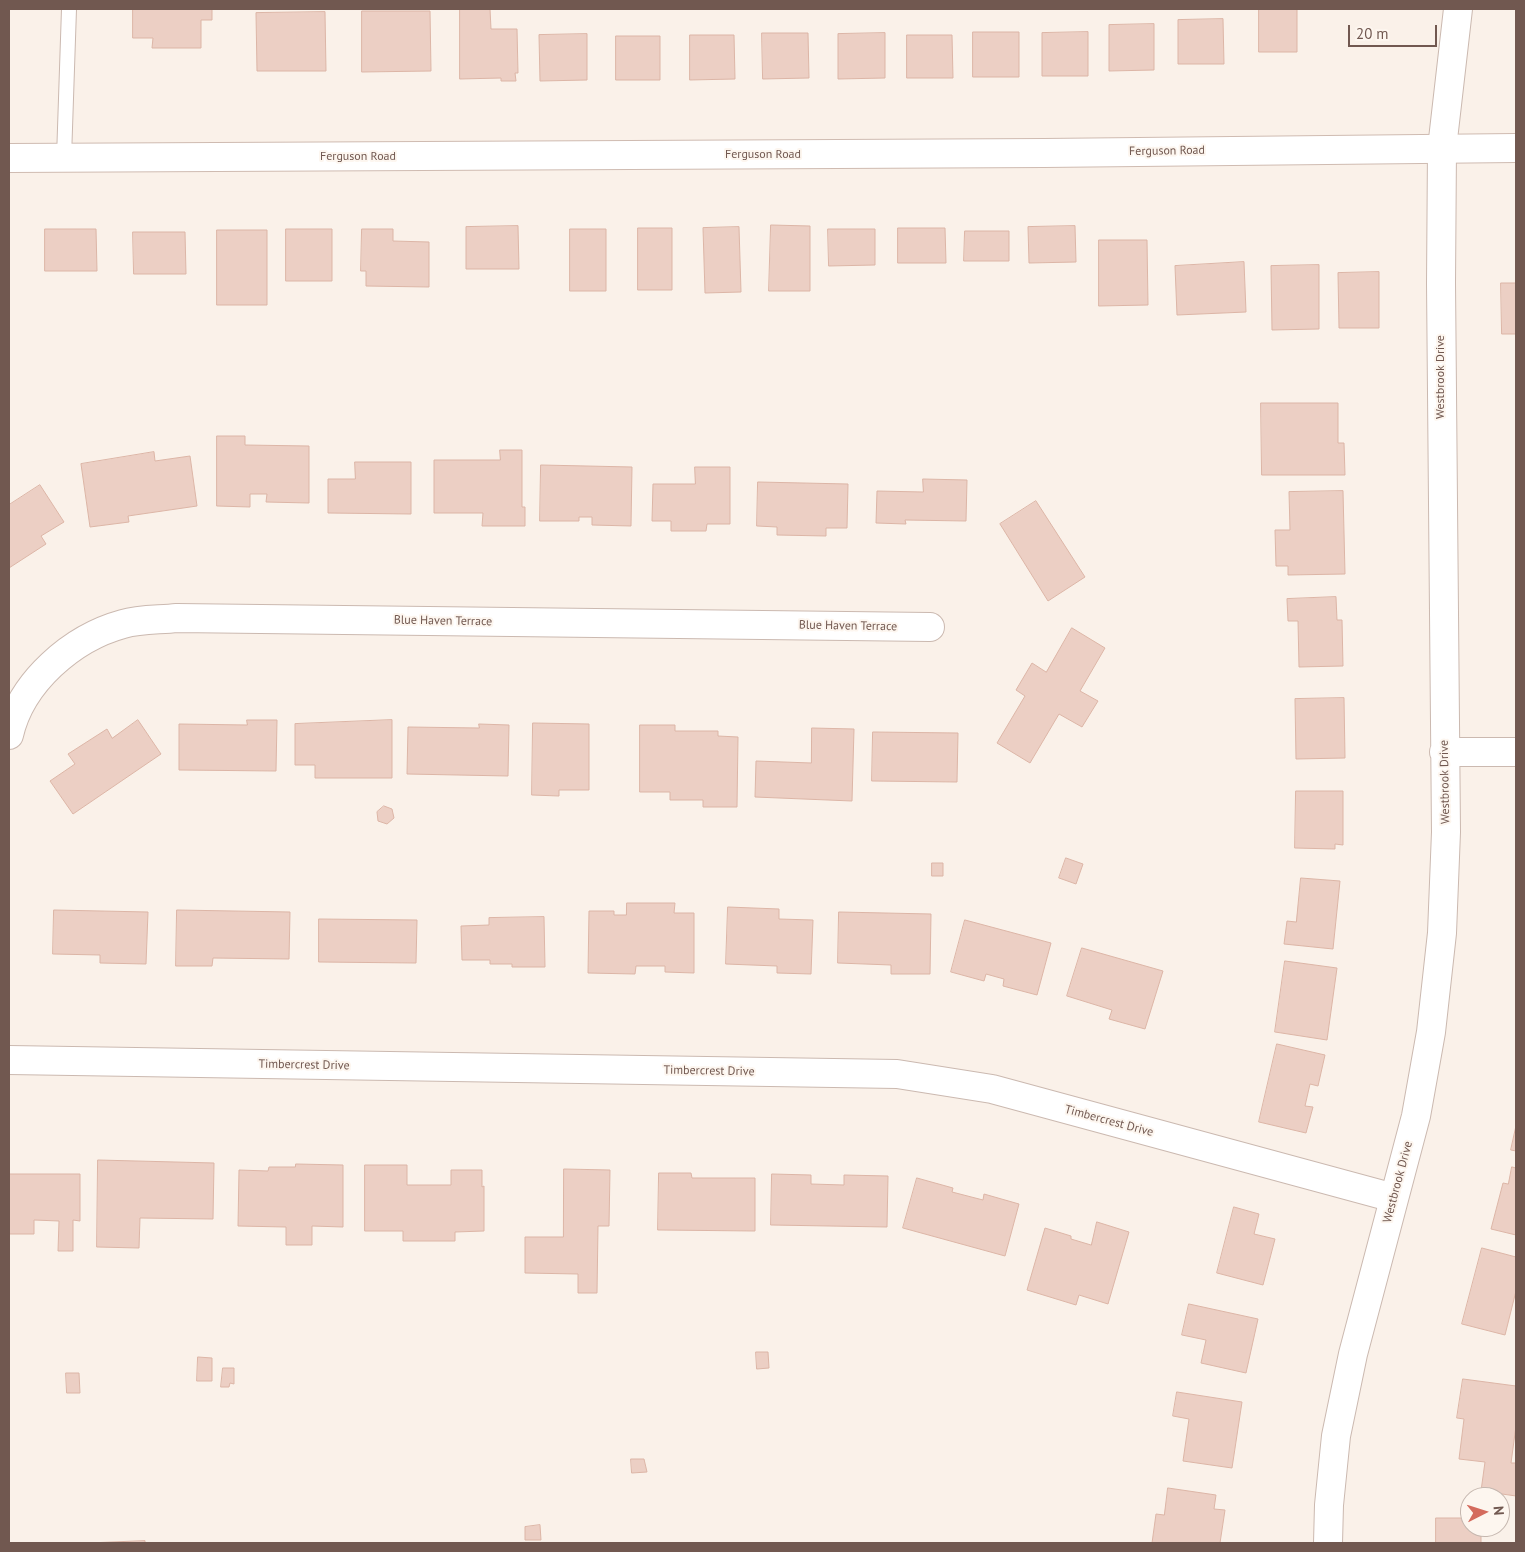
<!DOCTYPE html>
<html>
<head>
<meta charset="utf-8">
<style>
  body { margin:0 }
  #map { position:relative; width:1525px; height:1552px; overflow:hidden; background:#faf1e9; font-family:"PT Sans",sans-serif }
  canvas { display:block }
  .frame { position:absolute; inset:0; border:10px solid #715850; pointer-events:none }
  .north { position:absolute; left:1460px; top:1487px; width:50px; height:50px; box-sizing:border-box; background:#fdf6ef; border:1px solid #c5b7af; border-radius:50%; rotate:85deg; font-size:14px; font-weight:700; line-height:20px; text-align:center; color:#715850 }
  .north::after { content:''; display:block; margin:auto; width:18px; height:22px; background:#d46b5d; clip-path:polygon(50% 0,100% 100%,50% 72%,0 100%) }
  .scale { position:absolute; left:1348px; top:25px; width:89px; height:22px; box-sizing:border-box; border:2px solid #715850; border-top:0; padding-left:6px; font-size:15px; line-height:18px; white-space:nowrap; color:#715850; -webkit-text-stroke:4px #fdf6ef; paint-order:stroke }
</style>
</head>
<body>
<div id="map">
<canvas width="1525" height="1552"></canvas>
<div class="frame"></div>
<div class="north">N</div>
<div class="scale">20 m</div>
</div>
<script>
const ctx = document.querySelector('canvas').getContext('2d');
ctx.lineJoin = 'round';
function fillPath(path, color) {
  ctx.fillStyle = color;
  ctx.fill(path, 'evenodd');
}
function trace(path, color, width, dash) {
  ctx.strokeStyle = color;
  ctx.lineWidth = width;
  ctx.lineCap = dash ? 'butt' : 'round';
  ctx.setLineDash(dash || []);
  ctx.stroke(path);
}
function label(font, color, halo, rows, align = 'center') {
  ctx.font = font + ' "PT Sans",sans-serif';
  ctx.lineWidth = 4;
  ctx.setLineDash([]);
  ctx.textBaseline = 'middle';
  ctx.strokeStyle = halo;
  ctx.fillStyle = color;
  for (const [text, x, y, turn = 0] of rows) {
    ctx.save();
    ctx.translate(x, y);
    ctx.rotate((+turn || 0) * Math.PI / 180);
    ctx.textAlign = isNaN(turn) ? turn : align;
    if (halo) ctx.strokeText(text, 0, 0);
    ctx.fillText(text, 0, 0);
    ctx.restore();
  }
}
const building = new Path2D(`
  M 133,9 L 212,9 L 212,20 L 201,20 L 201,48 L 152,48 L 153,38 L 133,38 Z
  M 460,9 L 490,9 L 491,29 L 517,29 L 518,73 L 515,73 L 516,81 L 501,81 L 501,78 L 460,79 Z
  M 1259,9 L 1297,9 L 1297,52 L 1259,52 Z
  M 362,11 L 430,11 L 431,71 L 362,72 Z
  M 325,12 L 326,71 L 257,71 L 256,13 Z
  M 1223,19 L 1224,64 L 1178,64 L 1178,20 Z
  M 1154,24 L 1154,70 L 1109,71 L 1109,25 Z
  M 973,32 L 1019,32 L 1019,77 L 973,77 Z
  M 1088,32 L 1088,76 L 1042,76 L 1042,33 Z
  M 762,33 L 808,33 L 809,78 L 763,79 Z
  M 885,33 L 885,78 L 838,79 L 838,34 Z
  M 587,34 L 587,80 L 540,81 L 539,35 Z
  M 690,35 L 734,35 L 735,79 L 690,80 Z
  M 907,35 L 952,35 L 953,78 L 907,78 Z
  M 616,36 L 660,36 L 660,80 L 616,80 Z
  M 771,225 L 810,226 L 810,291 L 769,291 Z
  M 518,226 L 519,269 L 466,269 L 466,227 Z
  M 1075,226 L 1076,262 L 1029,263 L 1028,227 Z
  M 739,227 L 741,292 L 705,293 L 703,228 Z
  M 638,228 L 672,228 L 672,290 L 638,290 Z
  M 898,228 L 945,228 L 946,263 L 898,263 Z
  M 45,229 L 96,229 L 97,271 L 45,271 Z
  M 286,229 L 332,229 L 332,281 L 286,281 Z
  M 362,229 L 393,229 L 393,241 L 429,242 L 429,287 L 366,286 L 366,271 L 361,271 Z
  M 570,229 L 606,229 L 606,291 L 570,291 Z
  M 828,229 L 875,229 L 875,265 L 829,266 Z
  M 217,230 L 267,230 L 267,305 L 217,305 Z
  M 965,231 L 1009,231 L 1009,261 L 964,261 Z
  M 133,232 L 185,232 L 186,274 L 134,274 Z
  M 1099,240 L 1147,240 L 1148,305 L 1099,306 Z
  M 1244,262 L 1246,312 L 1177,315 L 1175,266 Z
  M 1319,265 L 1319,329 L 1272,330 L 1271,266 Z
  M 1379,272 L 1379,328 L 1339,328 L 1338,273 Z
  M 1501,283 L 1516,283 L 1516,334 L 1502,334 Z
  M 1261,403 L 1338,403 L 1338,443 L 1344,443 L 1345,475 L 1262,475 Z
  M 217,436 L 245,436 L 245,445 L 309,446 L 309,503 L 266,502 L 267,494 L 250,494 L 250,507 L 217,506 Z
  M 500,450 L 522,450 L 522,507 L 525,507 L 525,526 L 482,526 L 483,513 L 434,513 L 434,460 L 500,460 Z
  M 154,452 L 155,461 L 190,456 L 197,506 L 128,516 L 129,522 L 90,527 L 81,464 Z
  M 355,462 L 411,462 L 411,514 L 328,513 L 328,479 L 355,479 Z
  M 541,465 L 632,467 L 631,526 L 592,525 L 592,517 L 579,517 L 579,521 L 540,521 Z
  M 695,467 L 730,467 L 730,524 L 707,524 L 706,531 L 671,531 L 671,521 L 652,521 L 653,484 L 695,484 Z
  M 923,479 L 967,480 L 966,521 L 905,520 L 906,524 L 876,523 L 877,491 L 923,492 Z
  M 758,482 L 848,484 L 847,528 L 826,528 L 826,536 L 777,535 L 777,527 L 757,526 Z
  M 40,485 L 64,522 L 41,536 L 46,544 L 9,568 L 9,505 Z
  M 1343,491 L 1345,574 L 1288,575 L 1288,566 L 1276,566 L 1275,530 L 1290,530 L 1289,492 Z
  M 1036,501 L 1085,577 L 1048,601 L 1000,524 Z
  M 1336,597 L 1337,620 L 1342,620 L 1343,666 L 1299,667 L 1298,621 L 1288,621 L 1287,599 Z
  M 1072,628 L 1105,648 L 1080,691 L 1098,701 L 1082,727 L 1059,714 L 1030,763 L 997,743 L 1025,696 L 1016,690 L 1032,663 L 1046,672 Z
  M 1344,698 L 1345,758 L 1296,759 L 1295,699 Z
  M 138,720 L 161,754 L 73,814 L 50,781 L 75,764 L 68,754 L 107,729 L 112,738 Z
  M 247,720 L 277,720 L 276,771 L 179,770 L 179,724 L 247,725 Z
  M 392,720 L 392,778 L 315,778 L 315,765 L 295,765 L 295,724 Z
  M 533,723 L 589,724 L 589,790 L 559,790 L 559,796 L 532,795 Z
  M 479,724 L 509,725 L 508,776 L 407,774 L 408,727 L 479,728 Z
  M 640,725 L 675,725 L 675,731 L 718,731 L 718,736 L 738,737 L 737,807 L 703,807 L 703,800 L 670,800 L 670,792 L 640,792 Z
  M 812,728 L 854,729 L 852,801 L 755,797 L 756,761 L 811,763 Z
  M 873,732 L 958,733 L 957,782 L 872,781 Z
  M 1296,791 L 1343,791 L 1343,845 L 1335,844 L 1335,849 L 1295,848 Z
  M 384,806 L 392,809 L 394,818 L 387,824 L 378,821 L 377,812 Z
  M 1066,858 L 1083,864 L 1076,884 L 1059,878 Z
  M 932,863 L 943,863 L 943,876 L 932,876 Z
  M 1301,878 L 1340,881 L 1333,949 L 1284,944 L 1287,921 L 1296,922 Z
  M 627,903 L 675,903 L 674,913 L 694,913 L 694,973 L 665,972 L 665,966 L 636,966 L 635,974 L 588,973 L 589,911 L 614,911 L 614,915 L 626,915 Z
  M 728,907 L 779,909 L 779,919 L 813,920 L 811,974 L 777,973 L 777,966 L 726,964 Z
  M 54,910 L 148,912 L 146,964 L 100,963 L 100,955 L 53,954 Z
  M 177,910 L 290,912 L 289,959 L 213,958 L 212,966 L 176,966 Z
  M 839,912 L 931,914 L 930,974 L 891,974 L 891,965 L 838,963 Z
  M 544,917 L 545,967 L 512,967 L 512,964 L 490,964 L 490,960 L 462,960 L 461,926 L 489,925 L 489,918 Z
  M 319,919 L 417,920 L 416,963 L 319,962 Z
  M 965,920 L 1051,943 L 1037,995 L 1003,986 L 1004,979 L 986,974 L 984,981 L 951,972 Z
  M 1082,948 L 1163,971 L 1145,1029 L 1109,1019 L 1112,1010 L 1067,996 Z
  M 1285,961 L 1337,968 L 1327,1040 L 1275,1032 Z
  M 1277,1044 L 1325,1055 L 1318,1086 L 1310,1084 L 1305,1106 L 1313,1107 L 1306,1133 L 1259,1122 Z
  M 1516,1126 L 1516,1151 L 1511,1150 Z
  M 98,1160 L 214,1163 L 213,1219 L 140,1218 L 139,1248 L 97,1247 Z
  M 296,1164 L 343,1165 L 343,1227 L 312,1226 L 312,1245 L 286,1245 L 286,1227 L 238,1226 L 239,1170 L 268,1171 L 269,1167 L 295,1167 Z
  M 365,1165 L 407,1165 L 407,1185 L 451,1185 L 451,1170 L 482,1170 L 482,1187 L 484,1186 L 484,1231 L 455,1232 L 455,1241 L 403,1241 L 403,1231 L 365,1231 Z
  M 1512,1167 L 1516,1168 L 1516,1235 L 1491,1229 L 1503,1183 L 1508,1184 Z
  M 564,1169 L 610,1170 L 609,1226 L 598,1226 L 597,1293 L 578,1293 L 578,1274 L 525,1273 L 525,1237 L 563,1237 Z
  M 659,1173 L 691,1173 L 692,1178 L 755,1178 L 755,1231 L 658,1230 Z
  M 9,1174 L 80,1174 L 80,1221 L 73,1220 L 73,1251 L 58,1251 L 59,1221 L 34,1220 L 34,1234 L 9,1234 Z
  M 772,1174 L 811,1175 L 811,1184 L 844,1185 L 844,1175 L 888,1176 L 887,1227 L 771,1225 Z
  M 917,1178 L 953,1188 L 952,1192 L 983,1200 L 984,1194 L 1019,1204 L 1005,1256 L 903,1228 Z
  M 1234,1207 L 1259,1214 L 1254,1234 L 1275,1239 L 1263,1285 L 1217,1273 Z
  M 1097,1222 L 1129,1232 L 1108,1304 L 1079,1295 L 1076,1305 L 1027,1290 L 1045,1228 L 1071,1236 L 1071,1239 L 1091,1245 Z
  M 1482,1248 L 1516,1257 L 1516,1291 L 1505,1335 L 1462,1324 Z
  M 1189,1304 L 1258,1319 L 1246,1373 L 1201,1363 L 1206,1340 L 1182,1335 Z
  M 756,1352 L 768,1352 L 769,1368 L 757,1369 Z
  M 198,1357 L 212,1358 L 212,1381 L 197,1381 Z
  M 223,1368 L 234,1368 L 234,1384 L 230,1383 L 229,1387 L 221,1387 Z
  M 66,1373 L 79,1373 L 80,1393 L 67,1393 Z
  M 1463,1379 L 1516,1386 L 1516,1426 L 1511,1463 L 1516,1463 L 1516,1496 L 1481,1491 L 1485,1462 L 1459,1459 L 1464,1419 L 1457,1418 Z
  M 1177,1392 L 1242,1402 L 1232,1468 L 1183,1461 L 1189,1419 L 1173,1416 Z
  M 631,1459 L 644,1459 L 647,1472 L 632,1473 Z
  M 1168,1488 L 1216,1495 L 1214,1509 L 1225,1510 L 1220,1543 L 1152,1543 L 1156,1514 L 1164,1515 Z
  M 1436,1518 L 1470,1518 L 1470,1527 L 1481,1527 L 1481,1543 L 1436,1543 Z
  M 540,1525 L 541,1540 L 525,1540 L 525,1527 Z
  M 145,1541 L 145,1543 L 89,1543 Z`);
fillPath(building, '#eccfc4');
trace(building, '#dcb5a6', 1);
const lane = new Path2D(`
  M 64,158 L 69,9`);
const street = new Path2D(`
  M 9,735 C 21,682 72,638 123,624 C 140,619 159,620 177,618 L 930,627
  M 1444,752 L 1516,752
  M 9,1060 L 897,1074 L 992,1089 L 1394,1198
  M 1328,1543 L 1329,1505 L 1336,1436 L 1353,1354 L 1416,1116 L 1431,1032 L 1442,933 L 1446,832 L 1441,283 L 1442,148 L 1458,9`);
const secondary = new Path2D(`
  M 9,158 L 1044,153 L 1516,148`);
trace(lane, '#cbb9b0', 16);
trace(street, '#cbb9b0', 30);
trace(secondary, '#cfbbb1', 30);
trace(lane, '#fff', 14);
trace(street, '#fff', 28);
trace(secondary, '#fff', 28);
label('12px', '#715850', '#fdf6ef', [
  ["Ferguson Road",1167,151,-1],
  ["Ferguson Road",763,155],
  ["Ferguson Road",358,157],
  ["Westbrook Drive",1441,377,-90],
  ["Blue Haven Terrace",443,621,1],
  ["Blue Haven Terrace",848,626,1],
  ["Westbrook Drive",1445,782,-91],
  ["Timbercrest Drive",304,1065,1],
  ["Timbercrest Drive",709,1071,1],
  ["Timbercrest Drive",1109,1121,15],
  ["Westbrook Drive",1398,1182,-75]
]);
</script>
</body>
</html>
